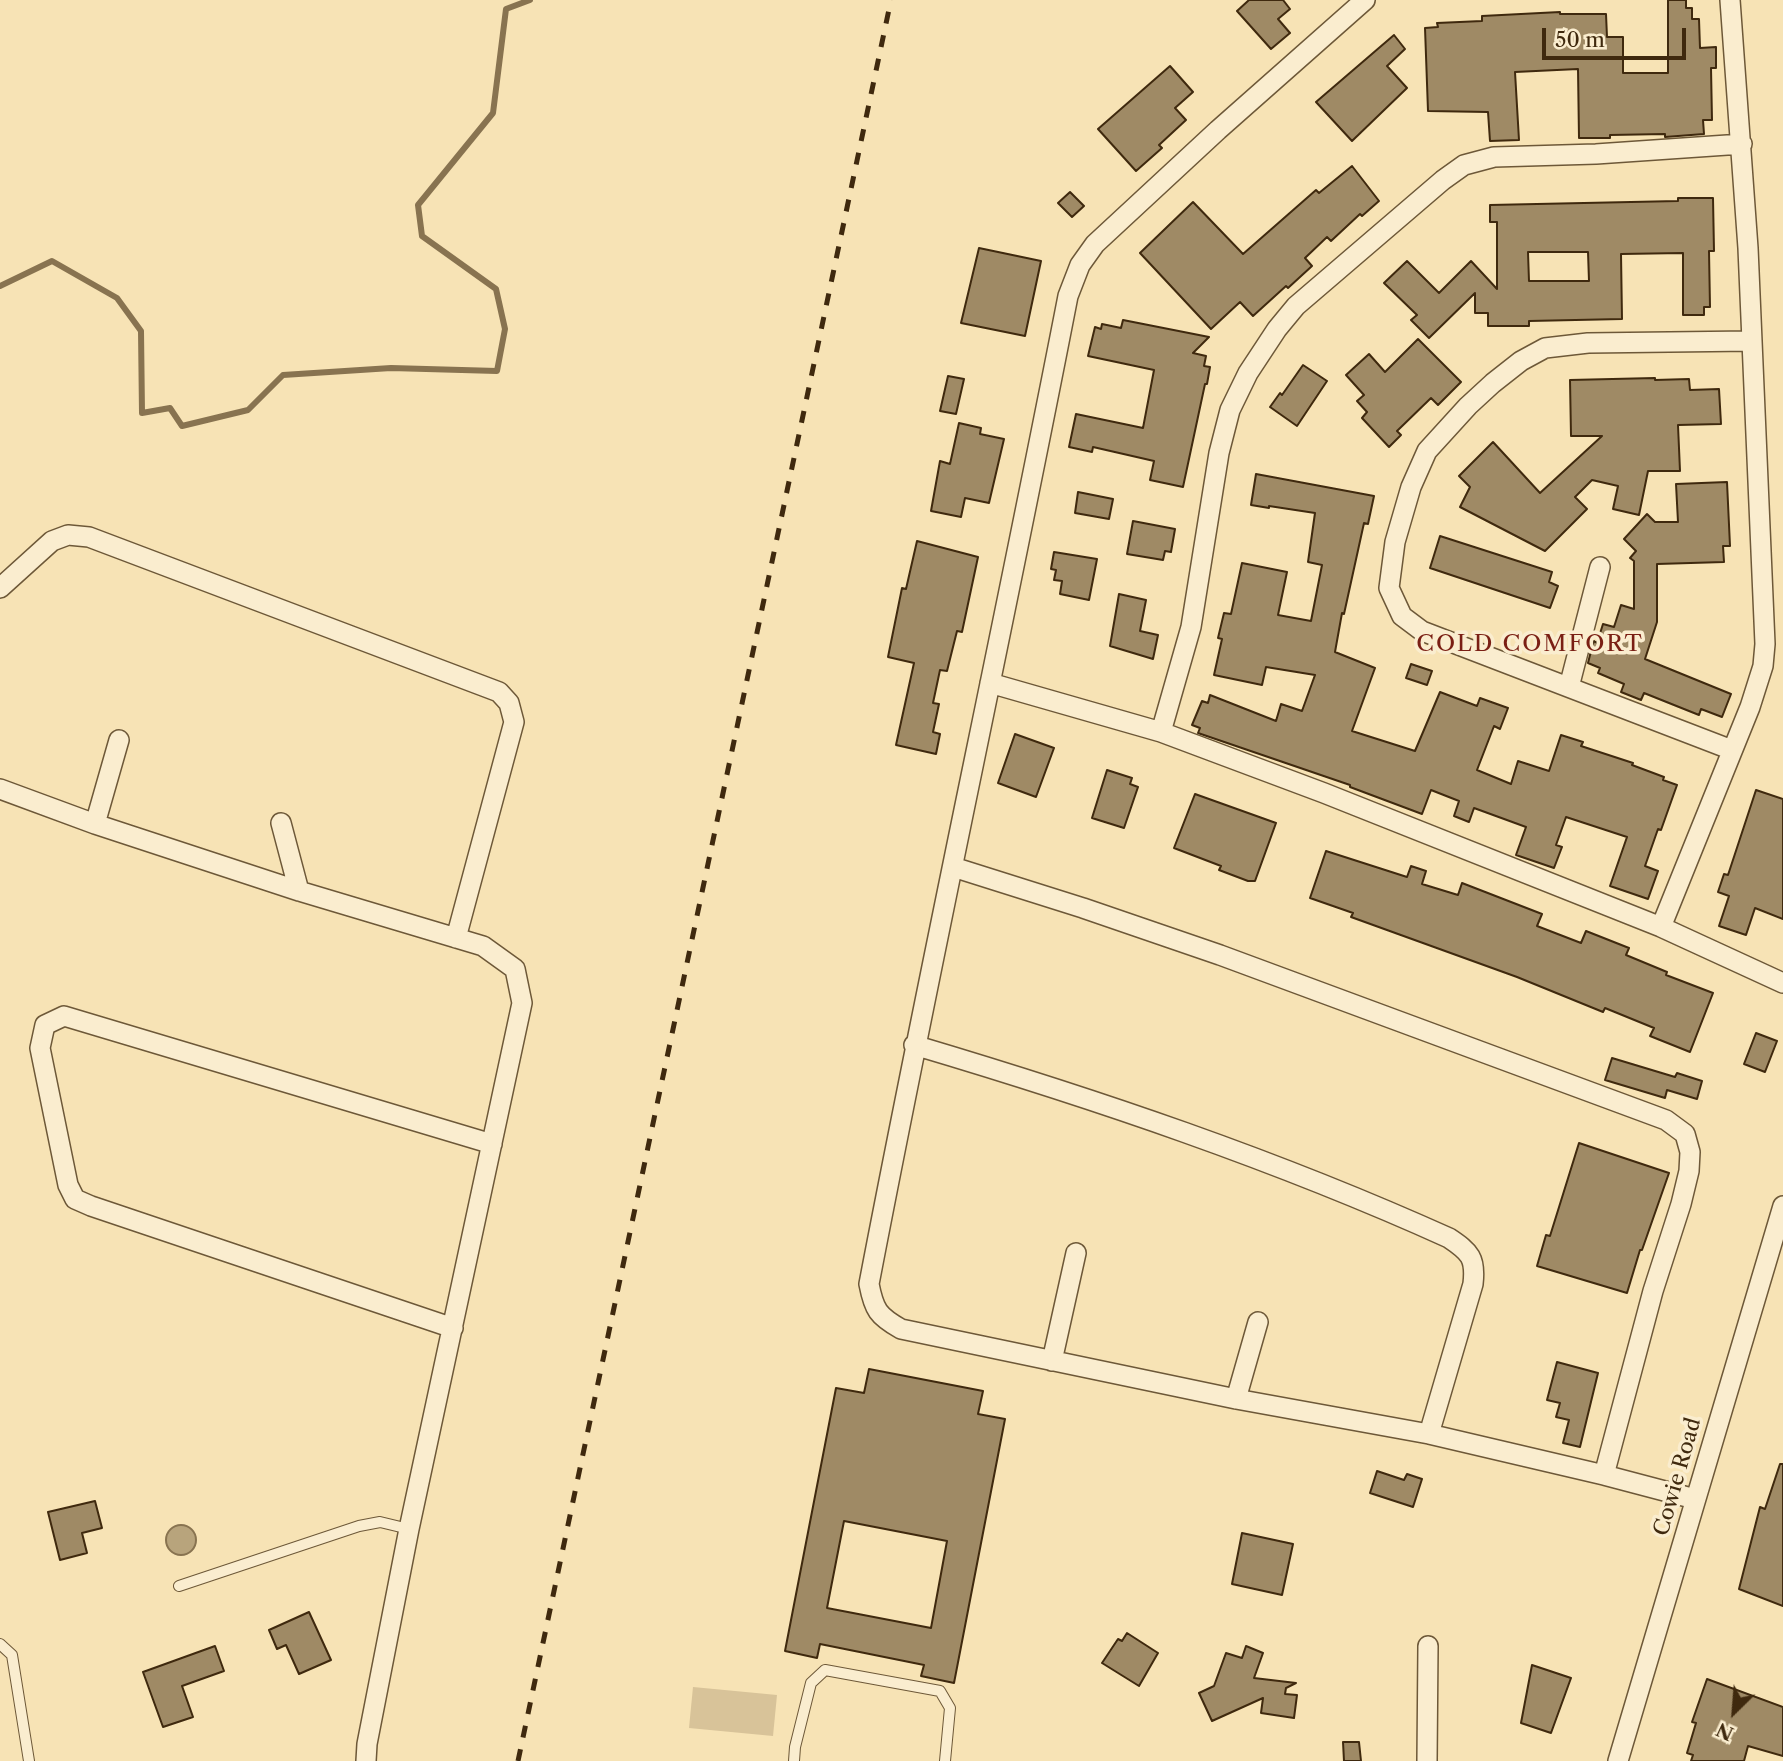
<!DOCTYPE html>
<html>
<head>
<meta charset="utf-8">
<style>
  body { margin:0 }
  #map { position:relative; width:1783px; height:1761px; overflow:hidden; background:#f7e3b5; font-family:"Libre Caslon Text",serif }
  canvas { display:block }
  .north { position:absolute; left:1699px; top:1677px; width:70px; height:70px; -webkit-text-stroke:5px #faedcf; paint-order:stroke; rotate:205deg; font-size:19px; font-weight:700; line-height:28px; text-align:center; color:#3f290e }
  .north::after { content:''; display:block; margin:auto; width:24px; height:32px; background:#3f290e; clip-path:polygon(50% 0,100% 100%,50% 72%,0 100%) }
  .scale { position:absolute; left:1542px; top:28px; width:144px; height:32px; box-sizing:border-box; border:4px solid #3f290e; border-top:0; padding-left:9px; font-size:21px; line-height:24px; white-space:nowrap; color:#3f290e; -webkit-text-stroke:5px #faedcf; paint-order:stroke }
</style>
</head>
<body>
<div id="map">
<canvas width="1783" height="1761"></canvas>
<div class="north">N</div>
<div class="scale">50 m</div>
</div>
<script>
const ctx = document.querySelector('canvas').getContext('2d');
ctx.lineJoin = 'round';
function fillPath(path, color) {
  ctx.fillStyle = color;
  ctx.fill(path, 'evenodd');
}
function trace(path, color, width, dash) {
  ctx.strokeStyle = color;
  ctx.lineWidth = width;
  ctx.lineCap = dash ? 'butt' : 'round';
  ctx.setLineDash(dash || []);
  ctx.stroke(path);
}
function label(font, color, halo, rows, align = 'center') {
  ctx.font = font + ' "Libre Caslon Text",serif';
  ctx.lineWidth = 7;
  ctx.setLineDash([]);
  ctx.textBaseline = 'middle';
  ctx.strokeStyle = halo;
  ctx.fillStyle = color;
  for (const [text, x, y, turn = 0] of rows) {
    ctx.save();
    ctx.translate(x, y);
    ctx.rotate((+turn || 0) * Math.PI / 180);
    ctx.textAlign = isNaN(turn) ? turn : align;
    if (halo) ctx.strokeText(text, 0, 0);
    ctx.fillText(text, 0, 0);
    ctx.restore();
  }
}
fillPath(new Path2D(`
  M 693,1687 L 777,1695 L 773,1736 L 689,1728 Z`), '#d8c399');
const water = new Path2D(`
  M166 1540a15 15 0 1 1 30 0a15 15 0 1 1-30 0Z`);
fillPath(water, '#b8a47c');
trace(water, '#887350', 2);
trace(new Path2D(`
  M 0,286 L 52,261 L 117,298 L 141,331 L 142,413 L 170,408 L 182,426 L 248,410 L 283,375 L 391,368 L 497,371 L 505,329 L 496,289 L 422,236 L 418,205 L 493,113 L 506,9 L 530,0`), '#887350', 6);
const building = new Path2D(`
  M 1249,0 L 1283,0 L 1290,9 L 1278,19 L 1290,33 L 1271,49 L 1237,11 Z
  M 1668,0 L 1686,0 L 1686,8 L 1692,8 L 1692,19 L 1699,19 L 1700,48 L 1716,47 L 1716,68 L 1711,68 L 1712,120 L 1703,120 L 1704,134 L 1665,137 L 1665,134 L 1610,135 L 1610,138 L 1579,138 L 1578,69 L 1515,72 L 1519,140 L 1490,141 L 1488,112 L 1428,111 L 1425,28 L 1438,27 L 1437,23 L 1482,21 L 1482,16 L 1560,12 L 1560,14 L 1606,14 L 1607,37 L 1623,37 L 1623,73 L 1668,73 Z
  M 1394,35 L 1405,49 L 1387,66 L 1407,88 L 1352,141 L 1316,102 Z
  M 1170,66 L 1193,92 L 1175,108 L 1186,120 L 1159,145 L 1162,148 L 1136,171 L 1098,129 Z
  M 1352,166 L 1379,201 L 1362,216 L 1360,214 L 1331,241 L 1327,237 L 1305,258 L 1312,266 L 1288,288 L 1286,286 L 1253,316 L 1240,302 L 1211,329 L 1140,253 L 1193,202 L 1243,254 L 1316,190 L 1319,193 Z
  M 1070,192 L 1084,206 L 1072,217 L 1058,203 Z
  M 1678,198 L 1713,198 L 1714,251 L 1709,251 L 1710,307 L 1704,307 L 1704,315 L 1683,315 L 1683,253 L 1621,254 L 1622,319 L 1529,321 L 1529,326 L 1488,326 L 1488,313 L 1475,313 L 1475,293 L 1429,338 L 1411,320 L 1417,315 L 1384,283 L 1407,261 L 1439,293 L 1471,261 L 1497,289 L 1497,222 L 1490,222 L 1490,205 L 1678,201 ZM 1528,252 L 1588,252 L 1589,281 L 1529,281 Z
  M 979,248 L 1041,261 L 1025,336 L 961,323 Z
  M 1123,320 L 1209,337 L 1193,353 L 1206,356 L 1204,366 L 1210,367 L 1207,384 L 1205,384 L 1183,487 L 1150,480 L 1154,461 L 1093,447 L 1092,452 L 1069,447 L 1076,414 L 1143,428 L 1154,370 L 1088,356 L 1095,327 L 1101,329 L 1102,324 L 1121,328 Z
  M 1418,339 L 1461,382 L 1438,405 L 1431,398 L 1397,431 L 1401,435 L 1389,447 L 1362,418 L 1367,412 L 1357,401 L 1364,395 L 1346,375 L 1369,354 L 1385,372 Z
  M 1303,365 L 1327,381 L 1297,426 L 1270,407 L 1280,393 L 1282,395 Z
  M 948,376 L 964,379 L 956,414 L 940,411 Z
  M 1655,378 L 1655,380 L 1689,379 L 1690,390 L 1719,389 L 1721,424 L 1678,425 L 1680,471 L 1648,471 L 1639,515 L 1613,509 L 1618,486 L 1592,480 L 1575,497 L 1587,509 L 1545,551 L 1460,507 L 1470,487 L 1459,476 L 1493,442 L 1540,493 L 1602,436 L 1571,436 L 1570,380 Z
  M 959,423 L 981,428 L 980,434 L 1004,439 L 989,503 L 965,498 L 961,517 L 931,511 L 940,461 L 950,464 Z
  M 1256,474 L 1374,496 L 1368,524 L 1364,523 L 1344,614 L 1342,613 L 1335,652 L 1375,668 L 1352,731 L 1415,751 L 1440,692 L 1477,706 L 1480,698 L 1508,708 L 1500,729 L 1494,726 L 1477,770 L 1511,784 L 1518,761 L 1549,771 L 1561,735 L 1583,742 L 1581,746 L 1633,763 L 1632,765 L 1664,777 L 1663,780 L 1677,785 L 1661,830 L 1658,829 L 1645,866 L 1658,871 L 1648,899 L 1610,886 L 1627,837 L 1566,817 L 1556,845 L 1562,847 L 1554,868 L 1516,855 L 1526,827 L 1474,808 L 1469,822 L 1454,816 L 1459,801 L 1431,790 L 1422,814 L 1350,787 L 1350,785 L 1198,733 L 1200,728 L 1192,725 L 1202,701 L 1208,703 L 1210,695 L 1276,721 L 1281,704 L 1302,711 L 1315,675 L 1266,667 L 1262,685 L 1214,675 L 1222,639 L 1218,638 L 1224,613 L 1231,614 L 1242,563 L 1287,572 L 1278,615 L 1311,621 L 1322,565 L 1308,562 L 1315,513 L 1269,506 L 1269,508 L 1251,505 Z
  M 1727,482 L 1730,546 L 1723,546 L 1724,562 L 1657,564 L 1657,622 L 1645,659 L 1731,694 L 1722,717 L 1701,709 L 1699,715 L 1644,693 L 1641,700 L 1621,692 L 1624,684 L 1598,673 L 1600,668 L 1588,663 L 1592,647 L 1594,641 L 1597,643 L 1603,624 L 1614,627 L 1621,605 L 1634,609 L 1634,561 L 1630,558 L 1636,551 L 1624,539 L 1647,514 L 1655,522 L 1678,522 L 1676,484 Z
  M 1078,492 L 1113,499 L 1109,519 L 1075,513 Z
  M 1133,521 L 1175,529 L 1171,552 L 1165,551 L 1163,560 L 1127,554 Z
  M 1440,536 L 1552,572 L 1549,582 L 1558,586 L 1550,608 L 1430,568 Z
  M 917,541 L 978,557 L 962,632 L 957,631 L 947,671 L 940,670 L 933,703 L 939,704 L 933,732 L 940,734 L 936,754 L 896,745 L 914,663 L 888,657 L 902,588 L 906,589 Z
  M 1054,552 L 1097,559 L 1089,600 L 1060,594 L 1062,581 L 1054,580 L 1056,570 L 1051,569 Z
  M 1119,594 L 1146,600 L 1140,631 L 1158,635 L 1153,659 L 1110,646 Z
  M 1411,664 L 1432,671 L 1427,685 L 1406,678 Z
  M 1015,734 L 1054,748 L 1036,797 L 998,783 Z
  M 1107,770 L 1132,778 L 1130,784 L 1138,787 L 1124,828 L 1092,818 Z
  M 1756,790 L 1783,799 L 1783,919 L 1755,908 L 1746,935 L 1719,926 L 1729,896 L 1718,892 L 1724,874 L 1728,875 Z
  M 1195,794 L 1276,823 L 1255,881 L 1248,881 L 1219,870 L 1221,866 L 1174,848 Z
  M 1326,851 L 1407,877 L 1411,866 L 1426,871 L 1422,884 L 1458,895 L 1462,883 L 1542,914 L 1537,926 L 1581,943 L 1586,931 L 1629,948 L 1626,955 L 1667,972 L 1666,975 L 1713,993 L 1690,1052 L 1650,1036 L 1654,1028 L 1605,1008 L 1603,1012 L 1517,977 L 1351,917 L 1353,913 L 1310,898 Z
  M 1756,1033 L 1777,1041 L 1765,1072 L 1744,1064 Z
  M 1612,1058 L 1675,1077 L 1677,1073 L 1702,1081 L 1697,1099 L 1667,1090 L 1665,1098 L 1605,1080 Z
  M 1579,1143 L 1669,1173 L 1642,1250 L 1640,1250 L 1627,1293 L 1537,1266 L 1546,1235 L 1550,1236 Z
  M 1557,1362 L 1598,1373 L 1580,1447 L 1563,1443 L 1569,1420 L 1556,1417 L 1560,1403 L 1547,1400 Z
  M 869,1369 L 983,1391 L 978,1414 L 1005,1419 L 954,1683 L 921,1676 L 924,1665 L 820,1644 L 817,1658 L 785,1651 L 836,1388 L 864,1393 ZM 844,1521 L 947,1541 L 931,1628 L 827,1608 Z
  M 1780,1464 L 1783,1464 L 1783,1606 L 1739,1589 L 1760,1507 L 1765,1509 Z
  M 1377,1471 L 1404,1480 L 1407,1474 L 1422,1479 L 1413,1507 L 1370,1493 Z
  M 95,1501 L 102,1528 L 82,1533 L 87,1553 L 60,1560 L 48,1512 Z
  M 1242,1533 L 1293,1544 L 1282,1595 L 1232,1584 Z
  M 309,1612 L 331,1660 L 299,1674 L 286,1645 L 277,1649 L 269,1630 Z
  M 1127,1633 L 1158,1653 L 1139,1686 L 1102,1663 L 1118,1639 L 1122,1641 Z
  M 215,1646 L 224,1671 L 182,1686 L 193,1717 L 163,1727 L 143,1672 Z
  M 1246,1646 L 1263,1653 L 1254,1678 L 1296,1683 L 1286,1688 L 1285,1694 L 1297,1695 L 1294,1718 L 1261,1713 L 1263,1698 L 1212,1721 L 1199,1693 L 1214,1686 L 1226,1653 L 1242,1658 Z
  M 1532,1665 L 1571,1678 L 1551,1733 L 1521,1723 Z
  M 1707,1679 L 1783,1707 L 1783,1756 L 1748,1746 L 1744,1761 L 1691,1761 L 1693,1755 L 1687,1753 L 1696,1723 L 1692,1722 Z
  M 1343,1742 L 1359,1742 L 1361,1761 L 1344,1761 Z`);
fillPath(building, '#9f8a65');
trace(building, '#3f290e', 2);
const lane = new Path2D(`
  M 179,1586 L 359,1526 L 380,1522 L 409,1529
  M 0,1644 L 12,1655 L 29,1761
  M 794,1761 L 795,1747 L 811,1683 L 825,1670 L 940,1691 L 950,1708 L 945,1761`);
const street = new Path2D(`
  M 1365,0 L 1218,130 L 1095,244 L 1080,265 L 1068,296 C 1004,626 932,954 869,1284 C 874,1310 878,1316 901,1329 L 1236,1399 L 1429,1434 L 1604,1475 L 1695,1499
  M 0,588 L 52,541 L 68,535 L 89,537 L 499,692 L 509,703 L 514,722 L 456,938
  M 990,683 L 1161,732 L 1324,793 L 1661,927 L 1783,983
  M 1569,687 L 1600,567
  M 1161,732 L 1191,627 L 1219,453 L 1230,410 L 1248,373 L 1277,329 L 1296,306 L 1443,180 L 1464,165 L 1494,157 L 1596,154 L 1742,144
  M 1732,750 L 1422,631 L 1402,616 L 1389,588 L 1395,542 L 1411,487 L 1427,451 L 1468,406 L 1493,383 L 1521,361 L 1545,348 L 1588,343 L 1751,341
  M 0,789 L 95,824 L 299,891 L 483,946 L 515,969 L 522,1003 L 409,1529 L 367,1744 L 366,1761
  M 281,823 L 299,891
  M 95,824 L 119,740
  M 953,867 L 1083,908 L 1220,955 L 1666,1120 L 1685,1134 L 1690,1152 L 1689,1171 L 1681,1204 L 1653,1291 L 1604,1475
  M 1661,927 L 1750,707 L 1763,666 L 1765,644 L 1748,248 L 1730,0
  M 914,1045 C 1096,1099 1276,1160 1449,1238 C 1470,1252 1476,1258 1473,1284 L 1429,1434
  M 453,1328 L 91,1206 L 75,1199 L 68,1185 L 40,1048 L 45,1025 L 64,1016 L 492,1144
  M 1052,1361 L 1076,1253
  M 1236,1399 L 1258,1322
  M 1427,1761 L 1428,1646
  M 1618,1761 L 1783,1206`);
trace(lane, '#6d5838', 12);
trace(street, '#6d5838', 22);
trace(lane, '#faedcf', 10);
trace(street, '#faedcf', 19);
trace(new Path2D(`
  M 518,1761 L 891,0`), '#3f290e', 5, [12, 12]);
label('21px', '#3f290e', '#faedcf', [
  ["Cowie Road",1678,1477,-74]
]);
ctx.letterSpacing = '2px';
label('23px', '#7a1f14', '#faedcf', [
  ["COLD COMFORT",1530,644]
]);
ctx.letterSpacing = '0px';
</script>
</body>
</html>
